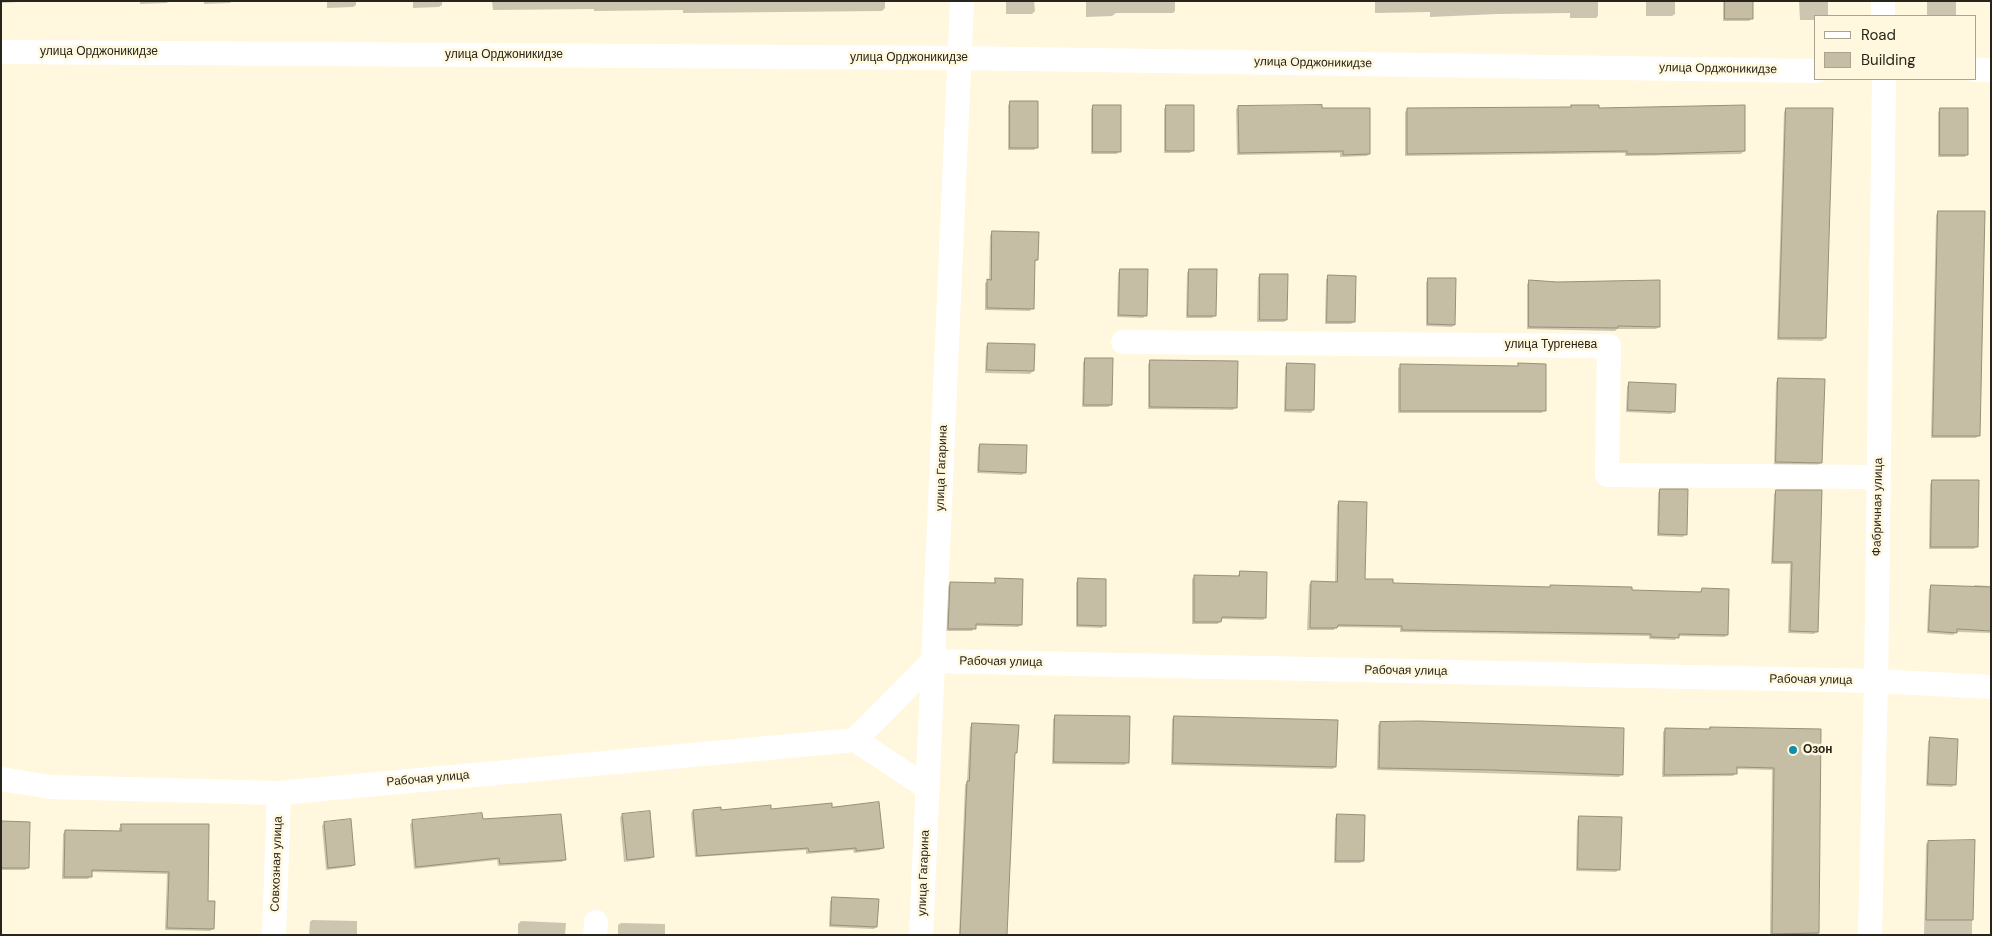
<!DOCTYPE html>
<html>
<head>
<meta charset="utf-8">
<style>
  body { margin:0 }
  #map { position:relative; width:1992px; height:936px; overflow:hidden; background:#fff8de; font-family:"DM Sans",sans-serif }
  canvas { display:block }
  .frame { position:absolute; inset:0; border:2px solid #28261c; pointer-events:none }
  .legend { position:absolute; left:1814px; top:15px; width:162px; height:65px; box-sizing:border-box; background:#fff8de; border:1px solid #a9a490; margin:0; padding:6px 9px; list-style:none; font-size:15px; color:#28261c }
  .legend li { display:flex; align-items:center; gap:10px; height:25px }
  .legend b { width:25px; border:1px solid #a9a490 }
</style>
</head>
<body>
<div id="map">
<canvas width="1992" height="936"></canvas>
<div class="frame"></div>
<ul class="legend">
<li><b style="height:6px;background:#fff"></b>Road</li>
<li><b style="height:14px;background:#c5bea5"></b>Building</li>
</ul>
</div>
<script>
const ctx = document.querySelector('canvas').getContext('2d');
ctx.lineJoin = 'round';
function fillPath(path, color) {
  ctx.fillStyle = color;
  ctx.fill(path, 'evenodd');
}
function trace(path, color, width, dash) {
  ctx.strokeStyle = color;
  ctx.lineWidth = width;
  ctx.lineCap = dash ? 'butt' : 'round';
  ctx.setLineDash(dash || []);
  ctx.stroke(path);
}
function label(font, color, halo, rows, align = 'center') {
  ctx.font = font + ' "DM Sans",sans-serif';
  ctx.lineWidth = 5;
  ctx.setLineDash([]);
  ctx.textBaseline = 'middle';
  ctx.strokeStyle = halo;
  ctx.fillStyle = color;
  for (const [text, x, y, turn = 0] of rows) {
    ctx.save();
    ctx.translate(x, y);
    ctx.rotate((+turn || 0) * Math.PI / 180);
    ctx.textAlign = isNaN(turn) ? turn : align;
    if (halo) ctx.strokeText(text, 0, 0);
    ctx.fillText(text, 0, 0);
    ctx.restore();
  }
}
fillPath(new Path2D(`
  M 1,1 L 37,1 L 1,3 Z
  M 140,1 L 169,1 L 167,3 L 140,4 Z
  M 204,1 L 232,1 L 230,3 L 204,4 Z
  M 327,1 L 356,1 L 356,5 L 353,7 L 327,8 Z
  M 413,1 L 442,1 L 442,5 L 439,7 L 413,8 Z
  M 492,1 L 885,1 L 885,8 L 882,11 L 683,13 L 683,10 L 594,11 L 594,9 L 493,10 Z
  M 1006,1 L 1034,1 L 1035,11 L 1032,14 L 1006,14 Z
  M 1086,1 L 1175,1 L 1175,11 L 1173,13 L 1116,13 L 1112,16 L 1086,17 Z
  M 1375,1 L 1598,1 L 1598,16 L 1596,18 L 1570,18 L 1570,13 L 1497,14 L 1430,17 L 1430,12 L 1375,13 Z
  M 1646,1 L 1675,1 L 1675,14 L 1672,16 L 1646,16 Z
  M 1723,1 L 1751,1 L 1751,19 L 1749,21 L 1723,21 Z
  M 1799,1 L 1828,1 L 1828,16 L 1816,16 L 1816,20 L 1800,20 Z
  M 1927,1 L 1956,1 L 1956,16 L 1927,16 Z
  M 1011,102 L 1037,147 L 1034,150 L 1008,150 L 1008,105 Z
  M 1093,106 L 1119,151 L 1117,154 L 1091,154 L 1091,109 Z
  M 1166,106 L 1192,151 L 1190,153 L 1164,153 L 1164,109 Z
  M 1239,107 L 1369,154 L 1367,156 L 1340,157 L 1340,153 L 1237,155 L 1236,109 Z
  M 1407,109 L 1598,109 L 1744,151 L 1741,154 L 1625,156 L 1625,153 L 1405,156 L 1405,112 Z
  M 1786,109 L 1825,338 L 1822,341 L 1777,340 L 1784,112 Z
  M 1941,109 L 1967,154 L 1965,157 L 1938,157 L 1938,112 Z
  M 1938,212 L 1979,435 L 1976,438 L 1931,438 L 1936,215 Z
  M 993,232 L 1037,260 L 1034,262 L 1032,308 L 1030,311 L 985,310 L 985,283 L 989,280 L 990,235 Z
  M 1120,270 L 1146,315 L 1143,318 L 1117,317 L 1118,273 Z
  M 1189,270 L 1215,315 L 1212,318 L 1186,318 L 1187,273 Z
  M 1261,275 L 1286,320 L 1284,322 L 1257,322 L 1258,277 Z
  M 1329,277 L 1354,322 L 1351,324 L 1325,324 L 1326,279 Z
  M 1429,279 L 1454,324 L 1452,327 L 1426,326 L 1426,282 Z
  M 1530,281 L 1557,283 L 1659,327 L 1656,329 L 1617,329 L 1615,331 L 1527,329 L 1527,284 Z
  M 988,344 L 1033,371 L 1030,374 L 985,373 L 986,346 Z
  M 1085,360 L 1111,405 L 1108,407 L 1082,407 L 1083,362 Z
  M 1151,361 L 1236,407 L 1233,410 L 1148,409 L 1148,364 Z
  M 1287,365 L 1313,410 L 1311,413 L 1284,412 L 1285,367 Z
  M 1519,365 L 1544,410 L 1542,413 L 1398,413 L 1398,368 L 1401,366 L 1516,367 Z
  M 1779,379 L 1821,462 L 1818,465 L 1774,465 L 1776,382 Z
  M 1629,383 L 1673,411 L 1671,414 L 1626,412 L 1627,386 Z
  M 980,445 L 1025,472 L 1022,475 L 977,473 L 978,447 Z
  M 1933,482 L 1977,546 L 1974,549 L 1929,549 L 1930,484 Z
  M 1660,490 L 1685,534 L 1683,537 L 1657,536 L 1658,493 Z
  M 1776,491 L 1817,631 L 1814,634 L 1788,633 L 1790,564 L 1771,564 L 1774,494 Z
  M 1339,502 L 1364,580 L 1392,584 L 1631,592 L 1699,592 L 1702,590 L 1727,635 L 1725,637 L 1677,636 L 1675,640 L 1649,639 L 1649,636 L 1400,632 L 1400,628 L 1336,627 L 1334,630 L 1307,630 L 1309,585 L 1311,582 L 1335,583 L 1337,505 Z
  M 1240,572 L 1265,618 L 1263,620 L 1220,619 L 1218,624 L 1192,624 L 1192,579 L 1195,576 L 1237,577 Z
  M 996,579 L 1021,625 L 1018,627 L 975,626 L 972,631 L 946,631 L 948,586 L 951,583 L 993,584 Z
  M 1079,580 L 1104,625 L 1102,628 L 1076,627 L 1076,582 Z
  M 1975,585 L 1991,586 L 1991,633 L 1956,632 L 1953,635 L 1927,633 L 1929,589 L 1932,586 L 1972,588 Z
  M 1056,717 L 1127,762 L 1125,765 L 1052,764 L 1053,719 Z
  M 1175,717 L 1335,766 L 1333,769 L 1171,765 L 1172,719 Z
  M 1380,723 L 1622,774 L 1619,777 L 1377,770 L 1378,725 Z
  M 973,724 L 1016,752 L 1013,755 L 1006,935 L 959,935 L 965,785 L 967,782 L 970,727 Z
  M 1710,728 L 1820,731 L 1818,935 L 1770,935 L 1772,770 L 1735,769 L 1735,774 L 1733,776 L 1662,777 L 1663,732 L 1665,729 L 1708,730 Z
  M 1931,739 L 1954,785 L 1952,787 L 1926,786 L 1928,741 Z
  M 831,808 L 882,848 L 880,850 L 854,853 L 853,850 L 806,854 L 806,850 L 695,857 L 691,813 L 693,811 Z
  M 623,815 L 653,857 L 650,859 L 624,862 L 620,817 Z
  M 1337,815 L 1363,861 L 1360,863 L 1334,863 L 1335,818 Z
  M 522,816 L 522,819 L 564,859 L 562,862 L 498,866 L 497,860 L 414,869 L 410,824 L 413,822 L 482,820 Z
  M 1580,818 L 1619,869 L 1616,872 L 1576,871 L 1577,820 Z
  M 3,822 L 28,868 L 25,870 L 1,870 L 1,824 Z
  M 324,823 L 354,865 L 351,867 L 326,870 L 322,826 Z
  M 122,825 L 207,902 L 213,929 L 210,931 L 165,930 L 167,874 L 91,872 L 90,877 L 88,879 L 62,879 L 63,834 L 65,831 L 119,832 L 119,828 Z
  M 1929,842 L 1972,869 L 1972,935 L 1924,935 L 1926,844 Z
  M 833,899 L 876,927 L 874,929 L 829,927 L 830,901 Z
  M 312,920 L 357,921 L 357,935 L 309,935 L 310,922 Z
  M 521,921 L 566,923 L 565,935 L 518,935 L 518,924 Z
  M 621,923 L 665,924 L 665,935 L 618,935 L 618,925 Z`), '#0003');
const building = new Path2D(`
  M 1725,1 L 1753,1 L 1753,19 L 1725,19 Z
  M 1010,101 L 1038,101 L 1038,148 L 1010,148 Z
  M 1093,105 L 1121,105 L 1121,152 L 1093,152 Z
  M 1166,105 L 1194,105 L 1194,151 L 1166,151 Z
  M 1322,105 L 1322,108 L 1370,108 L 1370,154 L 1343,155 L 1343,151 L 1239,153 L 1238,106 Z
  M 1571,105 L 1599,105 L 1599,108 L 1745,105 L 1745,151 L 1655,154 L 1627,154 L 1627,151 L 1407,154 L 1407,108 L 1571,107 Z
  M 1786,108 L 1833,108 L 1826,338 L 1779,338 Z
  M 1940,108 L 1968,108 L 1968,155 L 1940,155 Z
  M 1938,211 L 1985,211 L 1980,436 L 1933,436 Z
  M 992,231 L 1039,232 L 1038,260 L 1035,260 L 1034,309 L 987,308 L 987,279 L 991,280 Z
  M 1120,269 L 1148,269 L 1147,316 L 1119,315 Z
  M 1189,269 L 1217,269 L 1216,316 L 1188,316 Z
  M 1260,274 L 1288,274 L 1287,320 L 1260,320 Z
  M 1328,275 L 1356,276 L 1355,322 L 1327,322 Z
  M 1428,278 L 1456,278 L 1455,325 L 1428,324 Z
  M 1529,280 L 1557,282 L 1660,280 L 1660,327 L 1618,326 L 1618,328 L 1529,327 Z
  M 988,343 L 1035,344 L 1034,371 L 987,370 Z
  M 1085,358 L 1113,358 L 1112,405 L 1084,405 Z
  M 1150,360 L 1238,361 L 1237,408 L 1150,407 Z
  M 1287,363 L 1315,364 L 1314,410 L 1286,410 Z
  M 1518,363 L 1546,364 L 1546,411 L 1400,411 L 1400,364 L 1518,366 Z
  M 1778,378 L 1825,379 L 1822,463 L 1776,462 Z
  M 1629,382 L 1676,384 L 1675,412 L 1628,410 Z
  M 980,444 L 1027,445 L 1026,473 L 979,471 Z
  M 1932,480 L 1979,480 L 1978,547 L 1931,547 Z
  M 1660,489 L 1688,489 L 1687,535 L 1659,534 Z
  M 1776,490 L 1822,490 L 1818,632 L 1790,631 L 1792,562 L 1773,562 Z
  M 1339,501 L 1367,502 L 1365,579 L 1393,579 L 1393,583 L 1550,587 L 1550,585 L 1632,587 L 1632,590 L 1701,592 L 1702,588 L 1729,589 L 1728,635 L 1679,634 L 1679,638 L 1651,637 L 1651,634 L 1402,630 L 1402,626 L 1338,625 L 1337,628 L 1310,628 L 1311,581 L 1337,582 Z
  M 1240,571 L 1267,572 L 1266,618 L 1222,617 L 1221,622 L 1194,622 L 1194,575 L 1239,576 Z
  M 995,578 L 1023,579 L 1022,625 L 976,624 L 976,629 L 948,629 L 950,582 L 995,583 Z
  M 1078,578 L 1106,579 L 1106,626 L 1078,625 Z
  M 1931,585 L 1991,587 L 1991,631 L 1957,629 L 1957,633 L 1929,631 Z
  M 1055,715 L 1130,716 L 1129,763 L 1054,762 Z
  M 1174,716 L 1338,720 L 1336,767 L 1173,763 Z
  M 1420,721 L 1624,728 L 1623,775 L 1493,770 L 1379,768 L 1380,722 Z
  M 972,723 L 1019,725 L 1017,753 L 1015,753 L 1007,935 L 960,935 L 967,781 L 969,781 Z
  M 1710,727 L 1821,729 L 1819,933 L 1772,934 L 1774,768 L 1737,767 L 1737,774 L 1664,775 L 1665,728 L 1710,729 Z
  M 1930,737 L 1958,739 L 1956,785 L 1928,784 Z
  M 879,802 L 884,848 L 856,851 L 856,848 L 809,852 L 808,848 L 697,856 L 693,810 L 721,807 L 721,810 L 771,805 L 771,809 L 832,803 L 832,807 Z
  M 650,811 L 654,857 L 627,860 L 622,814 Z
  M 482,813 L 483,819 L 561,814 L 566,860 L 500,864 L 499,858 L 416,867 L 412,820 Z
  M 1337,814 L 1365,815 L 1364,861 L 1336,861 Z
  M 1579,816 L 1622,817 L 1620,870 L 1578,869 Z
  M 351,819 L 355,865 L 328,868 L 324,822 Z
  M 2,821 L 30,822 L 29,868 L 1,868 Z
  M 121,824 L 209,824 L 208,901 L 215,901 L 214,929 L 167,928 L 169,872 L 92,870 L 92,877 L 64,877 L 65,830 L 121,831 Z
  M 1975,840 L 1973,920 L 1926,920 L 1928,841 Z
  M 832,897 L 879,899 L 877,927 L 831,925 Z`);
fillPath(building, '#c5bea5');
trace(building, '#969078', 1);
trace(new Path2D(`
  M 1883,1 L 1883,16
  M 1,52 L 959,58 L 1816,71
  M 1976,70 L 1991,70
  M 1123,342 L 1609,346 L 1607,475 L 1879,477
  M 855,740 L 928,788
  M 1,779 L 51,787 L 279,793 L 855,740 L 933,661 L 1876,681 L 1991,687
  M 274,935 L 279,793
  M 595,935 L 596,922
  M 921,935 L 962,1
  M 1870,935 L 1876,681 L 1884,79`), '#fff', 24);
for (const [x, y, r, color] of [
  [1793,750,5,"#118dae"]
]) {
  const dot = new Path2D();
  dot.arc(x, y, r, 0, 2 * Math.PI);
  ctx.fillStyle = color;
  ctx.fill(dot);
  trace(dot, '#fff8de', 2);
}
label('12px', '#28261c', '#fff8de', [
  ["улица Орджоникидзе",99,52],
  ["улица Орджоникидзе",504,55],
  ["улица Орджоникидзе",909,58],
  ["улица Орджоникидзе",1313,63,1],
  ["улица Орджоникидзе",1718,69,1],
  ["улица Тургенева",1551,345],
  ["улица Гагарина",942,468,-88],
  ["Фабричная улица",1878,507,-89],
  ["Рабочая улица",1001,662,1],
  ["Рабочая улица",1406,671,1],
  ["Рабочая улица",1811,680,1],
  ["Рабочая улица",428,779,-5],
  ["Совхозная улица",277,864,-88],
  ["улица Гагарина",924,873,-88]
]);
label('bold 12px', '#28261c', '#fff8de', [
  ["Озон",1803,750]
], 'left');
</script>
</body>
</html>
